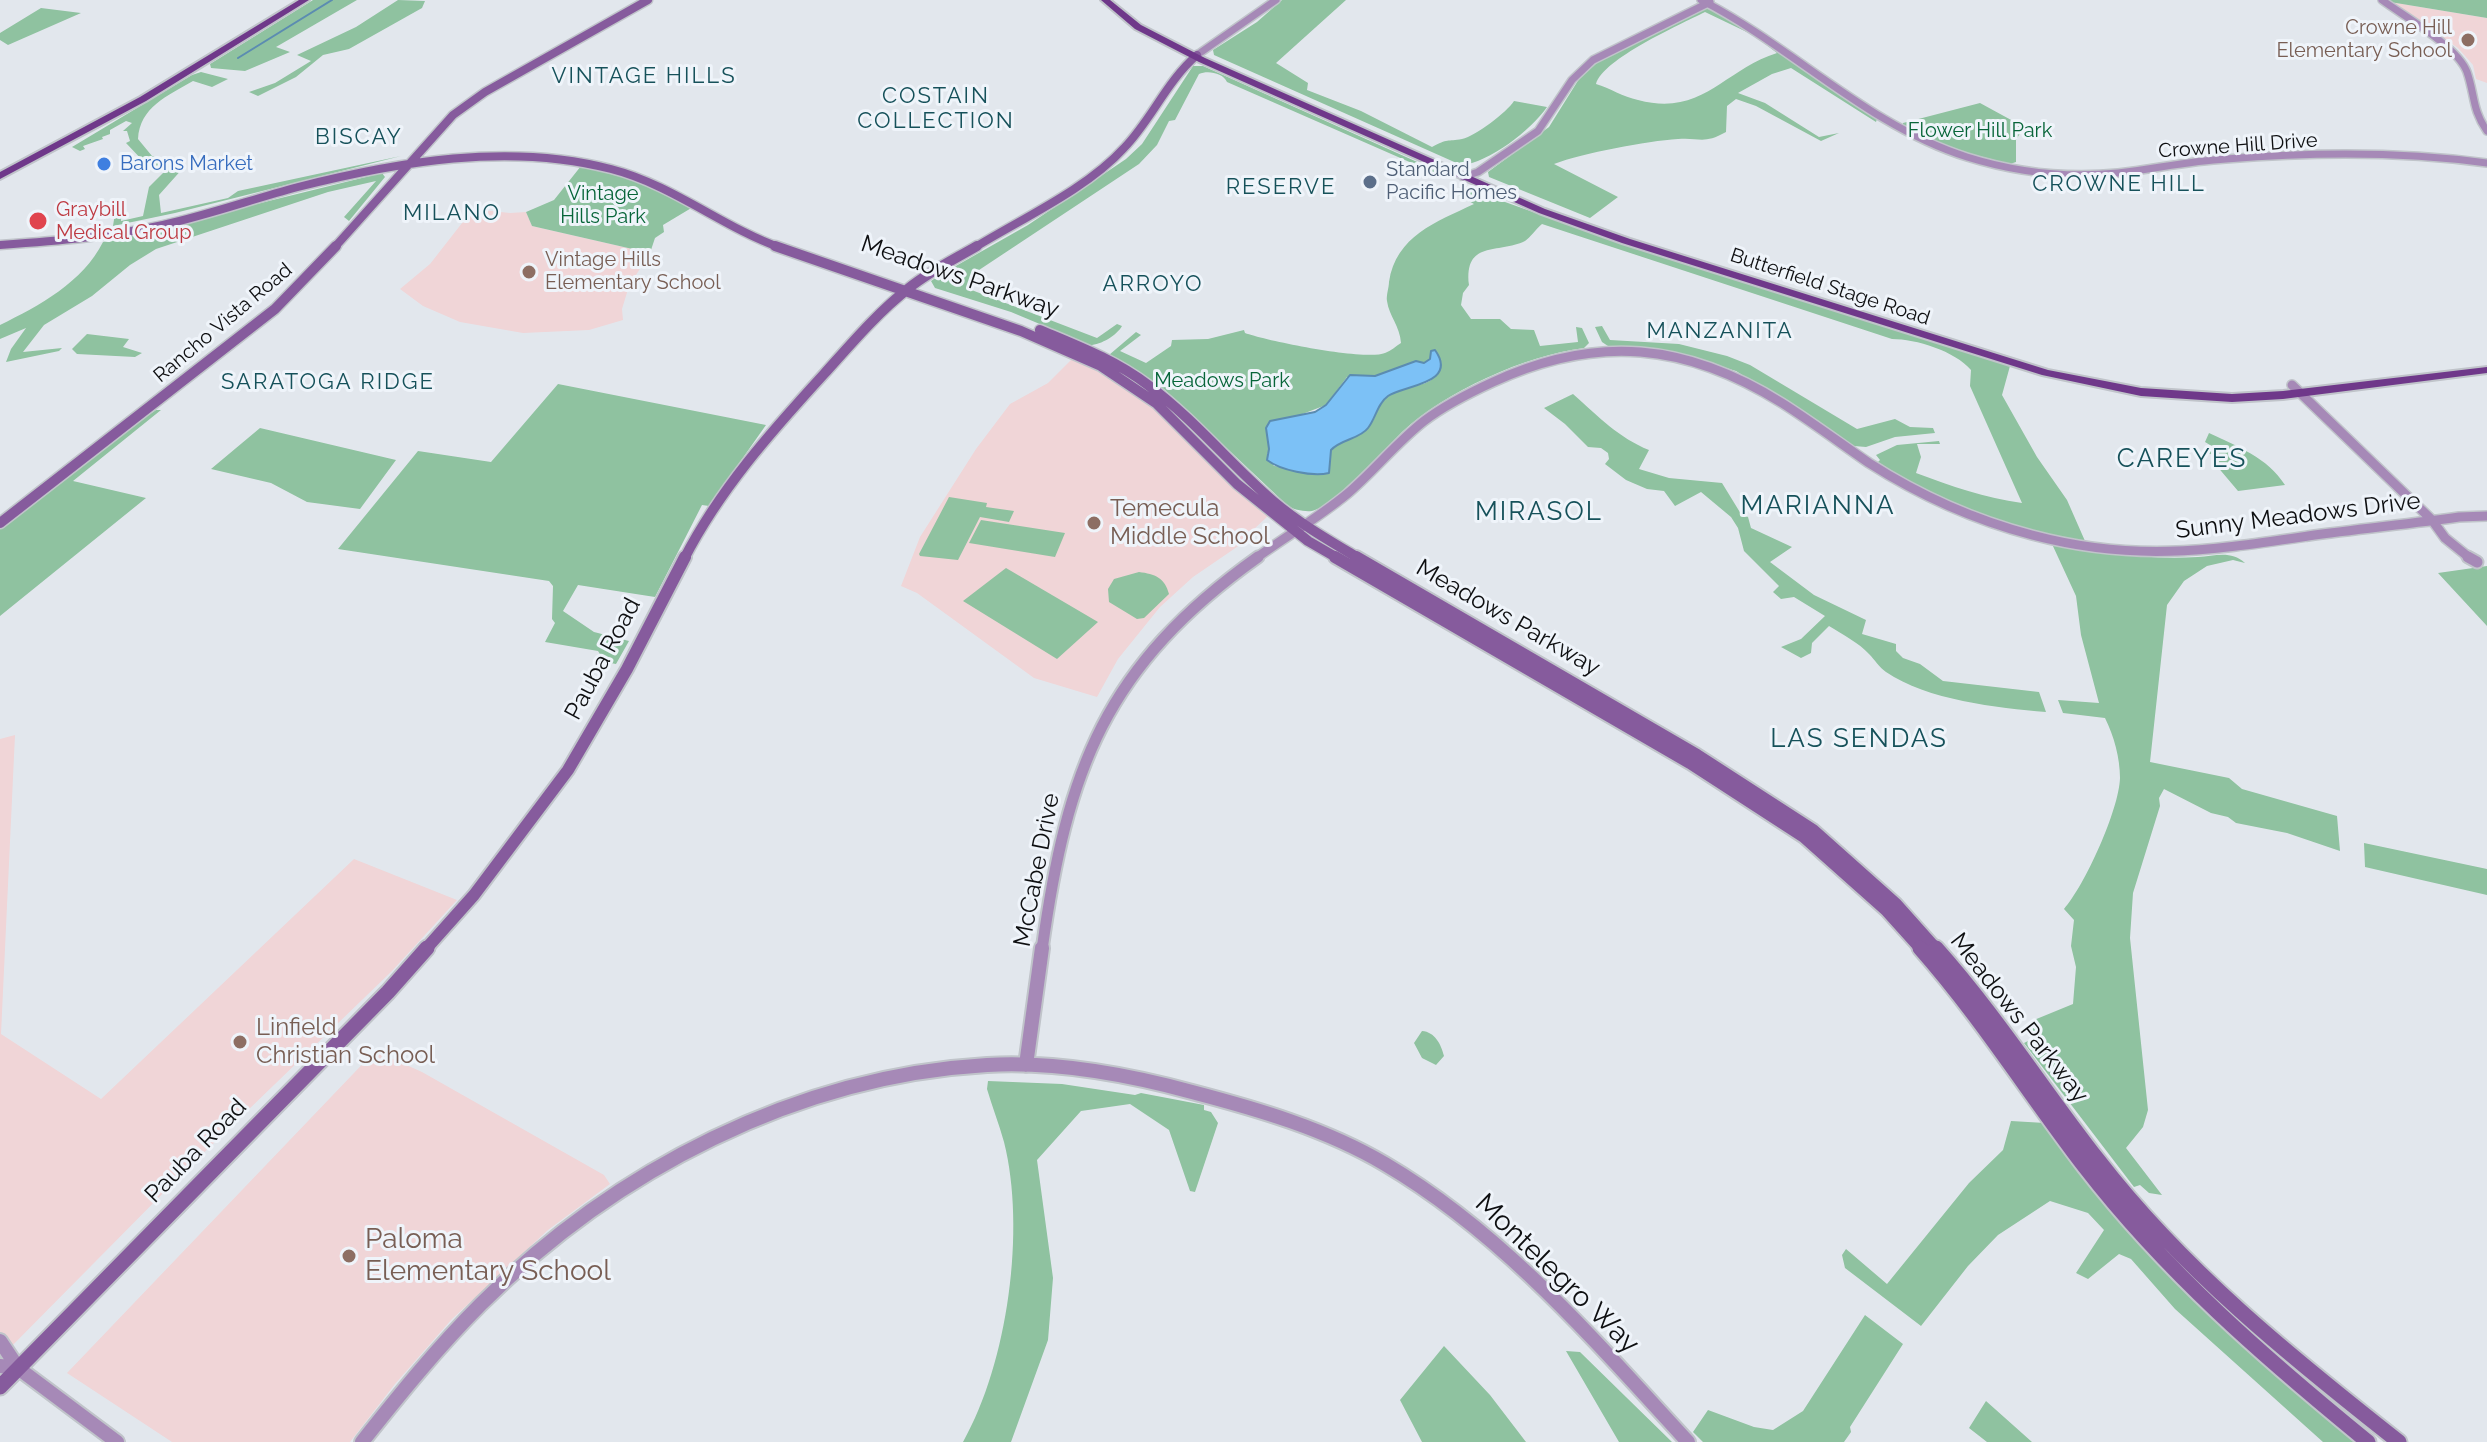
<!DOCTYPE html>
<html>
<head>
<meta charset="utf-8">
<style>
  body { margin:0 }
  canvas { display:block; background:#e2e7ed }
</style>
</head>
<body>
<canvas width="2487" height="1442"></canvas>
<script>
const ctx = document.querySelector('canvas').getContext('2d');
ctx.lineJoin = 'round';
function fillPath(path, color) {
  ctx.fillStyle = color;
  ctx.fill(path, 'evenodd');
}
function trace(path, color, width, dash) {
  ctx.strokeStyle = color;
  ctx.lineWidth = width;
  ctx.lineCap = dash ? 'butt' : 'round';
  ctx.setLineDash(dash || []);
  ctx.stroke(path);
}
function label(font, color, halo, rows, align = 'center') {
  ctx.font = font + ' Raleway,sans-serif';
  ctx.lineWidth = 6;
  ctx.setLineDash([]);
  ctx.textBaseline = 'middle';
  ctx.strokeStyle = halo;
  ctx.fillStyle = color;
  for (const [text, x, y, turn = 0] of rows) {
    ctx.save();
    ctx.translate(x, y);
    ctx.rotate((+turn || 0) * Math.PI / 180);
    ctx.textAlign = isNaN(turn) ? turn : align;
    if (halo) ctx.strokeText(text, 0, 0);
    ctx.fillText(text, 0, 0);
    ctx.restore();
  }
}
fillPath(new Path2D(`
  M 2390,2 L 2487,18 L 2487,83 L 2476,79 L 2473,65 L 2458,48 Z
  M 473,209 L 510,213 L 526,212 L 532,226 L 650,253 L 629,286 L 622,309 L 623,320 L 589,330 L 523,333 L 460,322 L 423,306 L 400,289 L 430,264 Z
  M 1074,357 L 1162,412 L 1245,497 L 1268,516 L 1253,530 L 1253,536 L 1193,577 L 1160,607 L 1118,659 L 1097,697 L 1034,678 L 917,593 L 901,586 L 920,537 L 976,449 L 1010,404 L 1048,383 Z
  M 15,735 L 1,1034 L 101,1099 L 354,859 L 457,900 L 392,971 L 186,1170 L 0,1358 L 0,739 Z
  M 375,1051 L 422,1072 L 604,1175 L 610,1184 L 548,1230 L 452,1319 L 395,1384 L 350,1442 L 172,1442 L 67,1373 Z`), '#f0d5d7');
fillPath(new Path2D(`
  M 313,0 L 357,0 L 276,47 L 290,52 L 245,71 L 211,68 L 210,64 Z
  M 398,0 L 425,1 L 422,8 L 349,49 L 323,55 L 296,77 L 258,96 L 249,92 L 275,83 L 311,61 L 297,55 L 356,27 Z
  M 1282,0 L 1346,0 L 1276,63 L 1308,83 L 1307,90 L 1361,111 L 1432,147 C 1448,138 1447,142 1462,139 C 1476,136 1507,112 1514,101 L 1547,107 C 1531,130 1489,163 1461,165 L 1214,55 L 1213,50 L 1257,22 Z
  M 2389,0 L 2487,0 L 2487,18 L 2390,2 Z
  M 41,8 L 81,13 L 8,45 L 0,40 L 0,33 Z
  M 1704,8 L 1710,8 L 1753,32 L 1753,35 L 1705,12 C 1679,25 1603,59 1596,84 C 1610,88 1623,97 1638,100 C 1703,117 1723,70 1777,53 L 1760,40 L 1766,41 L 1877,119 L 1876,122 L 1791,68 L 1772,74 L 1738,93 L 1765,103 L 1819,137 L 1839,133 L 1821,141 L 1756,106 L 1736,99 L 1727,106 L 1726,132 C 1703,145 1699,137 1678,139 C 1647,141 1583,153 1554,164 L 1618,197 L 1590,218 L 1489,177 L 1488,172 L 1549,127 L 1579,79 L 1599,61 Z
  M 1193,66 L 1203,66 L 1444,174 L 1446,178 L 1227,82 C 1223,73 1208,70 1199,74 L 1175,120 L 1169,121 L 1157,145 L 1139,164 L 973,274 L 969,289 L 1097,338 L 1117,324 L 1122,326 C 1117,335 1101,345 1090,345 L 1011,312 L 935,288 L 931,281 L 940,275 L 1028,225 L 1126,159 L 1142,144 Z
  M 201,72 L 228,79 L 212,87 L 193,81 C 167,96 140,107 138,139 L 152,156 L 184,167 L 159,195 L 161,213 L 228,198 L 238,191 L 401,156 L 175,213 L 113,226 L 116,207 L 122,206 L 121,221 L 143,216 L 149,187 L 167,169 L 157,168 L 148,161 L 144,162 L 126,143 L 130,141 L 127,131 L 123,131 L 132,123 L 126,121 L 110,130 L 110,134 L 102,137 L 103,139 L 83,146 L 85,149 L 80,151 L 72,147 L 192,75 Z
  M 1980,103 L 2024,127 L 2016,140 L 2016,162 L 2010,164 L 1948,148 L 1903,126 L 1903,123 Z
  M 581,166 L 648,184 L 693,207 L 663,225 L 664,232 L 655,238 L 650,253 L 532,226 L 526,212 L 554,200 Z
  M 382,173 L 385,177 L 349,221 L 344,217 L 376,181 L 328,192 L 156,249 L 130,265 L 92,296 L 44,325 L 23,352 L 62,348 L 59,351 L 6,362 L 11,349 L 26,328 L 0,339 L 0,325 C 39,306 83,282 103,242 Z
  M 1462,186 L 1472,186 L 1491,197 L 1620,243 L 2010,366 L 2002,395 L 2037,457 L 2067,500 L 2085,541 C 2012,529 1940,504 1878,462 L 1880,460 L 1876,455 L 1897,445 L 1939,441 L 1940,444 L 1917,444 L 1921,457 L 1916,473 C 1951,486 1985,498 2022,503 L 1970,386 L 1971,370 C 1955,351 1916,339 1892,339 L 1542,224 C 1536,229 1530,238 1525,241 C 1498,254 1464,240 1469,285 L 1463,293 L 1461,305 L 1471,319 L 1500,319 L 1511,329 L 1534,330 L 1540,346 L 1578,342 L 1576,327 L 1582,328 L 1589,343 L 1584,348 C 1526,355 1444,392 1402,432 C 1378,456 1346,498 1315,510 C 1309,513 1294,510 1288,506 L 1164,389 L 1109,355 L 1136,332 L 1141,335 L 1120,351 L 1146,363 L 1171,346 L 1172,340 L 1208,339 L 1244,330 L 1245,333 C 1267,341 1366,361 1385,353 C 1391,351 1396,346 1401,343 C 1400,326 1389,316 1387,301 C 1386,296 1389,287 1389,282 C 1396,236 1436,222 1474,204 L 1453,192 ZM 1438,353 C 1444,393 1412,380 1389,395 C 1378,403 1377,417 1369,427 C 1360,438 1341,439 1331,450 L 1329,470 L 1274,466 L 1267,454 L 1292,418 L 1326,405 L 1347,377 L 1375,376 L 1416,361 L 1424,363 Z
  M 1602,326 L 1610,340 L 1679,344 L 1727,356 L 1750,365 L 1857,429 L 1895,419 L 1910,427 L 1933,428 L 1935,433 L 1895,437 L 1866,447 L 1854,446 L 1736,371 L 1675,353 L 1611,348 L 1602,342 L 1595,327 Z
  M 87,334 L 129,339 L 123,347 L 142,353 L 135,357 L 77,354 L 72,349 Z
  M 558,384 L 766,425 L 709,506 L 702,505 L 655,597 L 578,585 L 563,611 L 594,632 L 629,641 L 616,664 L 605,662 L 598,651 L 545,642 L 555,623 L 552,619 L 553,586 L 549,581 L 338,549 L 418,451 L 491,462 Z
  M 1573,394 C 1599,417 1619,438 1649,450 L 1639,469 L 1669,478 L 1722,483 L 1741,514 L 1748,517 L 1751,528 L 1792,547 L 1770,562 L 1814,595 L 1866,620 L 1862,634 L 1896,644 L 1896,651 L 1903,658 L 1920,664 L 1943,681 L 2039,692 L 2046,712 C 1997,708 1927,700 1886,672 C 1879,667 1875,660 1869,654 C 1859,643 1842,634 1829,626 L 1812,643 L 1811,653 L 1801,658 L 1781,647 L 1801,639 L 1825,616 L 1794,597 L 1781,599 L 1773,592 L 1779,586 L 1744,551 L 1738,528 L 1731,517 L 1701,492 L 1675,506 L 1664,491 L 1647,489 L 1626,480 L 1605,464 L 1609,459 L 1608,453 L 1601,448 L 1588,447 L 1565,424 L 1544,408 Z
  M 156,410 L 161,410 L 73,481 L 146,498 L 0,616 L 0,529 L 122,432 Z
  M 260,428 L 396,460 L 360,509 L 307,502 L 271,483 L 211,469 Z
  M 2209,433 C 2238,447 2267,457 2285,485 L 2238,491 L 2216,465 L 2213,455 L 2208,453 L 2210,445 L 2205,442 Z
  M 949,497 L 987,503 L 986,507 L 1014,511 L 1009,522 L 980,517 L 958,560 L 920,556 L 919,554 Z
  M 981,520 L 1065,533 L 1055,557 L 969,543 Z
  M 2052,544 C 2101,553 2148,560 2198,557 C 2215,556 2231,550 2245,563 L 2233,560 L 2207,566 L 2184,581 L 2167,605 L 2150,762 L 2229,778 L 2242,789 L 2337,816 L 2340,851 L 2287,833 L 2236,823 L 2228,817 L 2211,813 L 2164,789 L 2159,798 L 2160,806 L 2133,893 L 2130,938 L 2148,1110 L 2143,1127 L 2126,1148 L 2162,1195 L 2149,1193 L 2140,1185 L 2134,1187 L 2024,1043 L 2032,1039 L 2034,1020 L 2073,1004 L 2076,967 L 2071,946 L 2074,920 L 2064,909 C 2085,885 2119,810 2120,778 C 2120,758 2114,736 2105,718 L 2063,713 L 2058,700 L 2099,703 L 2081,635 L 2076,596 Z
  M 2487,566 L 2487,626 L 2438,573 Z
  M 1006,568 L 1098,622 L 1057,659 L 963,601 Z
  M 1139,572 C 1155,574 1165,578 1169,594 L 1144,618 L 1137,619 L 1109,602 L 1108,589 L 1114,579 Z
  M 2364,843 L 2487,869 L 2487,895 L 2365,867 Z
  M 1422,1031 C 1435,1032 1441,1044 1444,1056 L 1436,1065 L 1422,1058 L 1414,1043 Z
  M 988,1081 L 1062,1084 L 1135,1095 L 1141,1093 L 1204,1105 L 1204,1110 L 1211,1112 L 1218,1123 L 1195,1192 L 1190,1191 L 1169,1130 L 1130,1104 L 1081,1111 L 1037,1160 L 1053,1278 L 1048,1340 L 1011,1442 L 963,1442 C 1008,1363 1026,1229 1004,1142 C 999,1124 992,1106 987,1089 Z
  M 2011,1121 L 2045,1123 L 2229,1332 L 2357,1442 L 2323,1442 L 2175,1309 L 2131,1259 L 2119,1254 L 2088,1279 L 2076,1273 L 2104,1230 L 2088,1213 L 2050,1201 L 1998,1235 L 1968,1266 L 1921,1326 L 1845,1268 L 1842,1255 L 1846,1249 L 1887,1284 L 1969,1183 L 2003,1150 Z
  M 1865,1315 L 1903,1344 L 1850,1427 L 1851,1432 L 1844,1442 L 1703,1442 L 1693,1432 L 1708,1410 L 1754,1427 L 1773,1430 L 1803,1411 Z
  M 1444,1346 L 1490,1395 L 1526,1442 L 1422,1442 L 1400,1400 Z
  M 1566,1351 L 1580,1352 L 1672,1442 L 1619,1442 Z
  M 1986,1401 L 2032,1442 L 1987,1442 L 1969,1428 Z`), '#8fc2a0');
const water = new Path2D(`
  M 1435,350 C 1459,384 1404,385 1388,396 C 1377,404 1376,418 1368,428 C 1360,439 1341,439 1331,450 L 1329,473 C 1312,477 1280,470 1267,460 L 1269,449 L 1266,428 L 1270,421 L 1315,412 L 1326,405 L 1350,375 L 1375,376 L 1416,361 L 1424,363 L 1430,359 L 1431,351 Z`);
fillPath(water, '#7cc1f6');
trace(water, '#5b8cb1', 2);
trace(new Path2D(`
  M 238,58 L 332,0`), '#5b8cb1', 2);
const tertiaryFar3 = new Path2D(`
  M 1701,0 C 1793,47 1868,126 1967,157 C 2015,172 2068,178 2118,173 C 2154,169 2189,161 2226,159 C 2313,152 2400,151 2487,163
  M 2382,0 C 2405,17 2457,46 2467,72 C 2475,95 2472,110 2487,131
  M 1197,55 L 1276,0
  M 1463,177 L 1478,172 L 1538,131 L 1572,80 L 1593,60 L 1710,2`);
const tertiaryFar2 = new Path2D(`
  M 2292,385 L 2432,520 L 2445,538 L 2471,559
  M 1255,559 C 1285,537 1318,518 1347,494 C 1374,471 1396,443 1424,421 C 1445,405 1469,393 1493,382 C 1597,334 1686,343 1782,403 C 1812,422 1840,443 1869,463 C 1919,495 1975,520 2032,535 C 2134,562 2206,551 2308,536 C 2358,529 2409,524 2459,517 L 2487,516`);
const tertiaryFar1 = new Path2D(`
  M 2468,557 L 2477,562
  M 1042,950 C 1067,769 1105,666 1258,557`);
const tertiary = new Path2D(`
  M 1026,1065 L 1042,948
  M 0,1341 L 18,1368 L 117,1442
  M 0,1366 L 18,1368
  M 362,1442 C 400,1394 438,1347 481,1304 C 615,1170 797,1076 987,1065 C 1055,1061 1126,1074 1192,1092 C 1257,1109 1326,1129 1385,1164 C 1504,1234 1595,1341 1688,1442`);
const secondaryFar3 = new Path2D(`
  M 0,245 C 55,241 109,237 163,225 C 208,215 253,199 298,187 C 397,162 509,142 611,169 C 673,185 722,227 781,248
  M 334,248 L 453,115 L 485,92 L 648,0
  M 974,248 C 1021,219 1087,189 1124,148 C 1152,119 1166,82 1197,55`);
const secondaryFar2 = new Path2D(`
  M 775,246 L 1021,331 L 1101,366 L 1156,403 L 1237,484 L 1308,541 L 1339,559
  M 1040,330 C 1078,346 1115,360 1148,385 C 1195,420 1230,464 1273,501 C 1300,524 1330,541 1360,559
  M 0,523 L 275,309 L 336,246
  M 684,559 C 720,489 771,432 824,374 C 851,344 877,313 909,288 C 930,271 955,259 977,246`);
const secondaryFar1 = new Path2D(`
  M 1335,557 L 1690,763 L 1804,837 L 1886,910 L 1922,950
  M 1356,557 L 1697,755 L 1813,830 L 1896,904 L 1937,950
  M 425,950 L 474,895 L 568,770 L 627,669 L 685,557`);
const secondary = new Path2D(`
  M 1920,948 C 1981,1017 2029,1094 2085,1167 C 2166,1272 2265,1358 2368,1442
  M 1936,948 C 1996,1015 2043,1090 2098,1160 C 2183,1270 2291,1357 2399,1442
  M 0,1387 L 388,992 L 427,948`);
const primary = new Path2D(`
  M 299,0 L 309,0 L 146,101 L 0,179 L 0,172 L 140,97 Z
  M 1101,0 L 1110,0 L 1141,25 L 1205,58 L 1545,209 L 1630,239 L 2048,370 L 2141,388 L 2232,394 L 2283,391 L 2487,367 L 2487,373 L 2283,399 L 2232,402 L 2141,396 L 2042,375 L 1622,243 L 1539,213 L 1199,62 L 1135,29 Z`);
trace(tertiaryFar3, '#c0c4ca', 10);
trace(tertiaryFar2, '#c0c4ca', 12);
trace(tertiaryFar1, '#c0c4ca', 15);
trace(tertiary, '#c0c4ca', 18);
trace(secondaryFar3, '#c0c4ca', 11);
trace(secondaryFar2, '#c0c4ca', 13);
trace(secondaryFar1, '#c0c4ca', 16);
trace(secondary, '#c0c4ca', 19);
trace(primary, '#c0c4ca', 4);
trace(tertiaryFar3, '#a689b7', 7);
trace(tertiaryFar2, '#a689b7', 9);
trace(tertiaryFar1, '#a689b7', 11);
trace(tertiary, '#a689b7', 14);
trace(secondaryFar3, '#865b9d', 8);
trace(secondaryFar2, '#865b9d', 10);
trace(secondaryFar1, '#865b9d', 12);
trace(secondary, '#865b9d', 15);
fillPath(primary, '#6f388a');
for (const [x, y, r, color] of [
  [2468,40,8,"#8d6e63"],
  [104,164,8,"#3f7fe0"],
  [1370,182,8,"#5c6f8a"],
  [38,221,10,"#e0444e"],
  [529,272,8,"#8d6e63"],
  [1094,523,8,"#8d6e63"],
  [240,1042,8,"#8d6e63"],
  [349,1256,8,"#8d6e63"]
]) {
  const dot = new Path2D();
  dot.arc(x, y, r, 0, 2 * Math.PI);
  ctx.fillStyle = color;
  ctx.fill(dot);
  trace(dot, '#eff4fa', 3);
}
label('20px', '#785e54', '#eff4fa', [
  ["Crowne Hill",2452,28],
  ["Elementary School",2452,51],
  ["Vintage Hills",545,260,"left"],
  ["Elementary School",545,283,"left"]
], 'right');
label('20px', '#076539', '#eff4fa', [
  ["Flower Hill Park",1980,131],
  ["Vintage",603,194],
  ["Hills Park",603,217],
  ["Meadows Park",1222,381]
]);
label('20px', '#0e0f11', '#eff4fa', [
  ["Crowne Hill Drive",2238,146,-4],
  ["Butterfield Stage Road",1830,287,18],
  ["Rancho Vista Road",223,323,-40]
]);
label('20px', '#366cbe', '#eff4fa', [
  ["Barons Market",120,164]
], 'left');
label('20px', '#4e5e75', '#eff4fa', [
  ["Standard",1386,170],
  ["Pacific Homes",1386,193]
], 'left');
label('20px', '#be3a42', '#eff4fa', [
  ["Graybill",56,210],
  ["Medical Group",56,233]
], 'left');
ctx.letterSpacing = '2px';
label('22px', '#16515a', '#eff4fa', [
  ["VINTAGE HILLS",644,76],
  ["COSTAIN",936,96],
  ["COLLECTION",936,121],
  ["BISCAY",359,137],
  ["CROWNE HILL",2119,184],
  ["RESERVE",1281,187],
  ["MILANO",452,213],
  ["ARROYO",1153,284],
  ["MANZANITA",1720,331],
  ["SARATOGA RIDGE",328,382]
]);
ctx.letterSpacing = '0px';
label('24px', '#0e0f11', '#eff4fa', [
  ["Meadows Parkway",960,277,19],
  ["Sunny Meadows Drive",2298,516,-7],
  ["Meadows Parkway",1508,618,30],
  ["Pauba Road",603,659,-62],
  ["McCabe Drive",1037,870,-79],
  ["Meadows Parkway",2019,1018,52],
  ["Pauba Road",196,1151,-46]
]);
label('24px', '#785e54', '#eff4fa', [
  ["Temecula",1110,509],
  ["Middle School",1110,537],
  ["Linfield",256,1028],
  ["Christian School",256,1056]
], 'left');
ctx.letterSpacing = '2px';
label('26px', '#16515a', '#eff4fa', [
  ["CAREYES",2182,459],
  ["MARIANNA",1818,506],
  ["MIRASOL",1539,512],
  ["LAS SENDAS",1859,739]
]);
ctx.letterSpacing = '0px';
label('28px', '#785e54', '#eff4fa', [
  ["Paloma",365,1240],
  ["Elementary School",365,1272]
], 'left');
label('28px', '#0e0f11', '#eff4fa', [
  ["Montelegro Way",1557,1274,44]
]);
</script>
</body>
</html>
